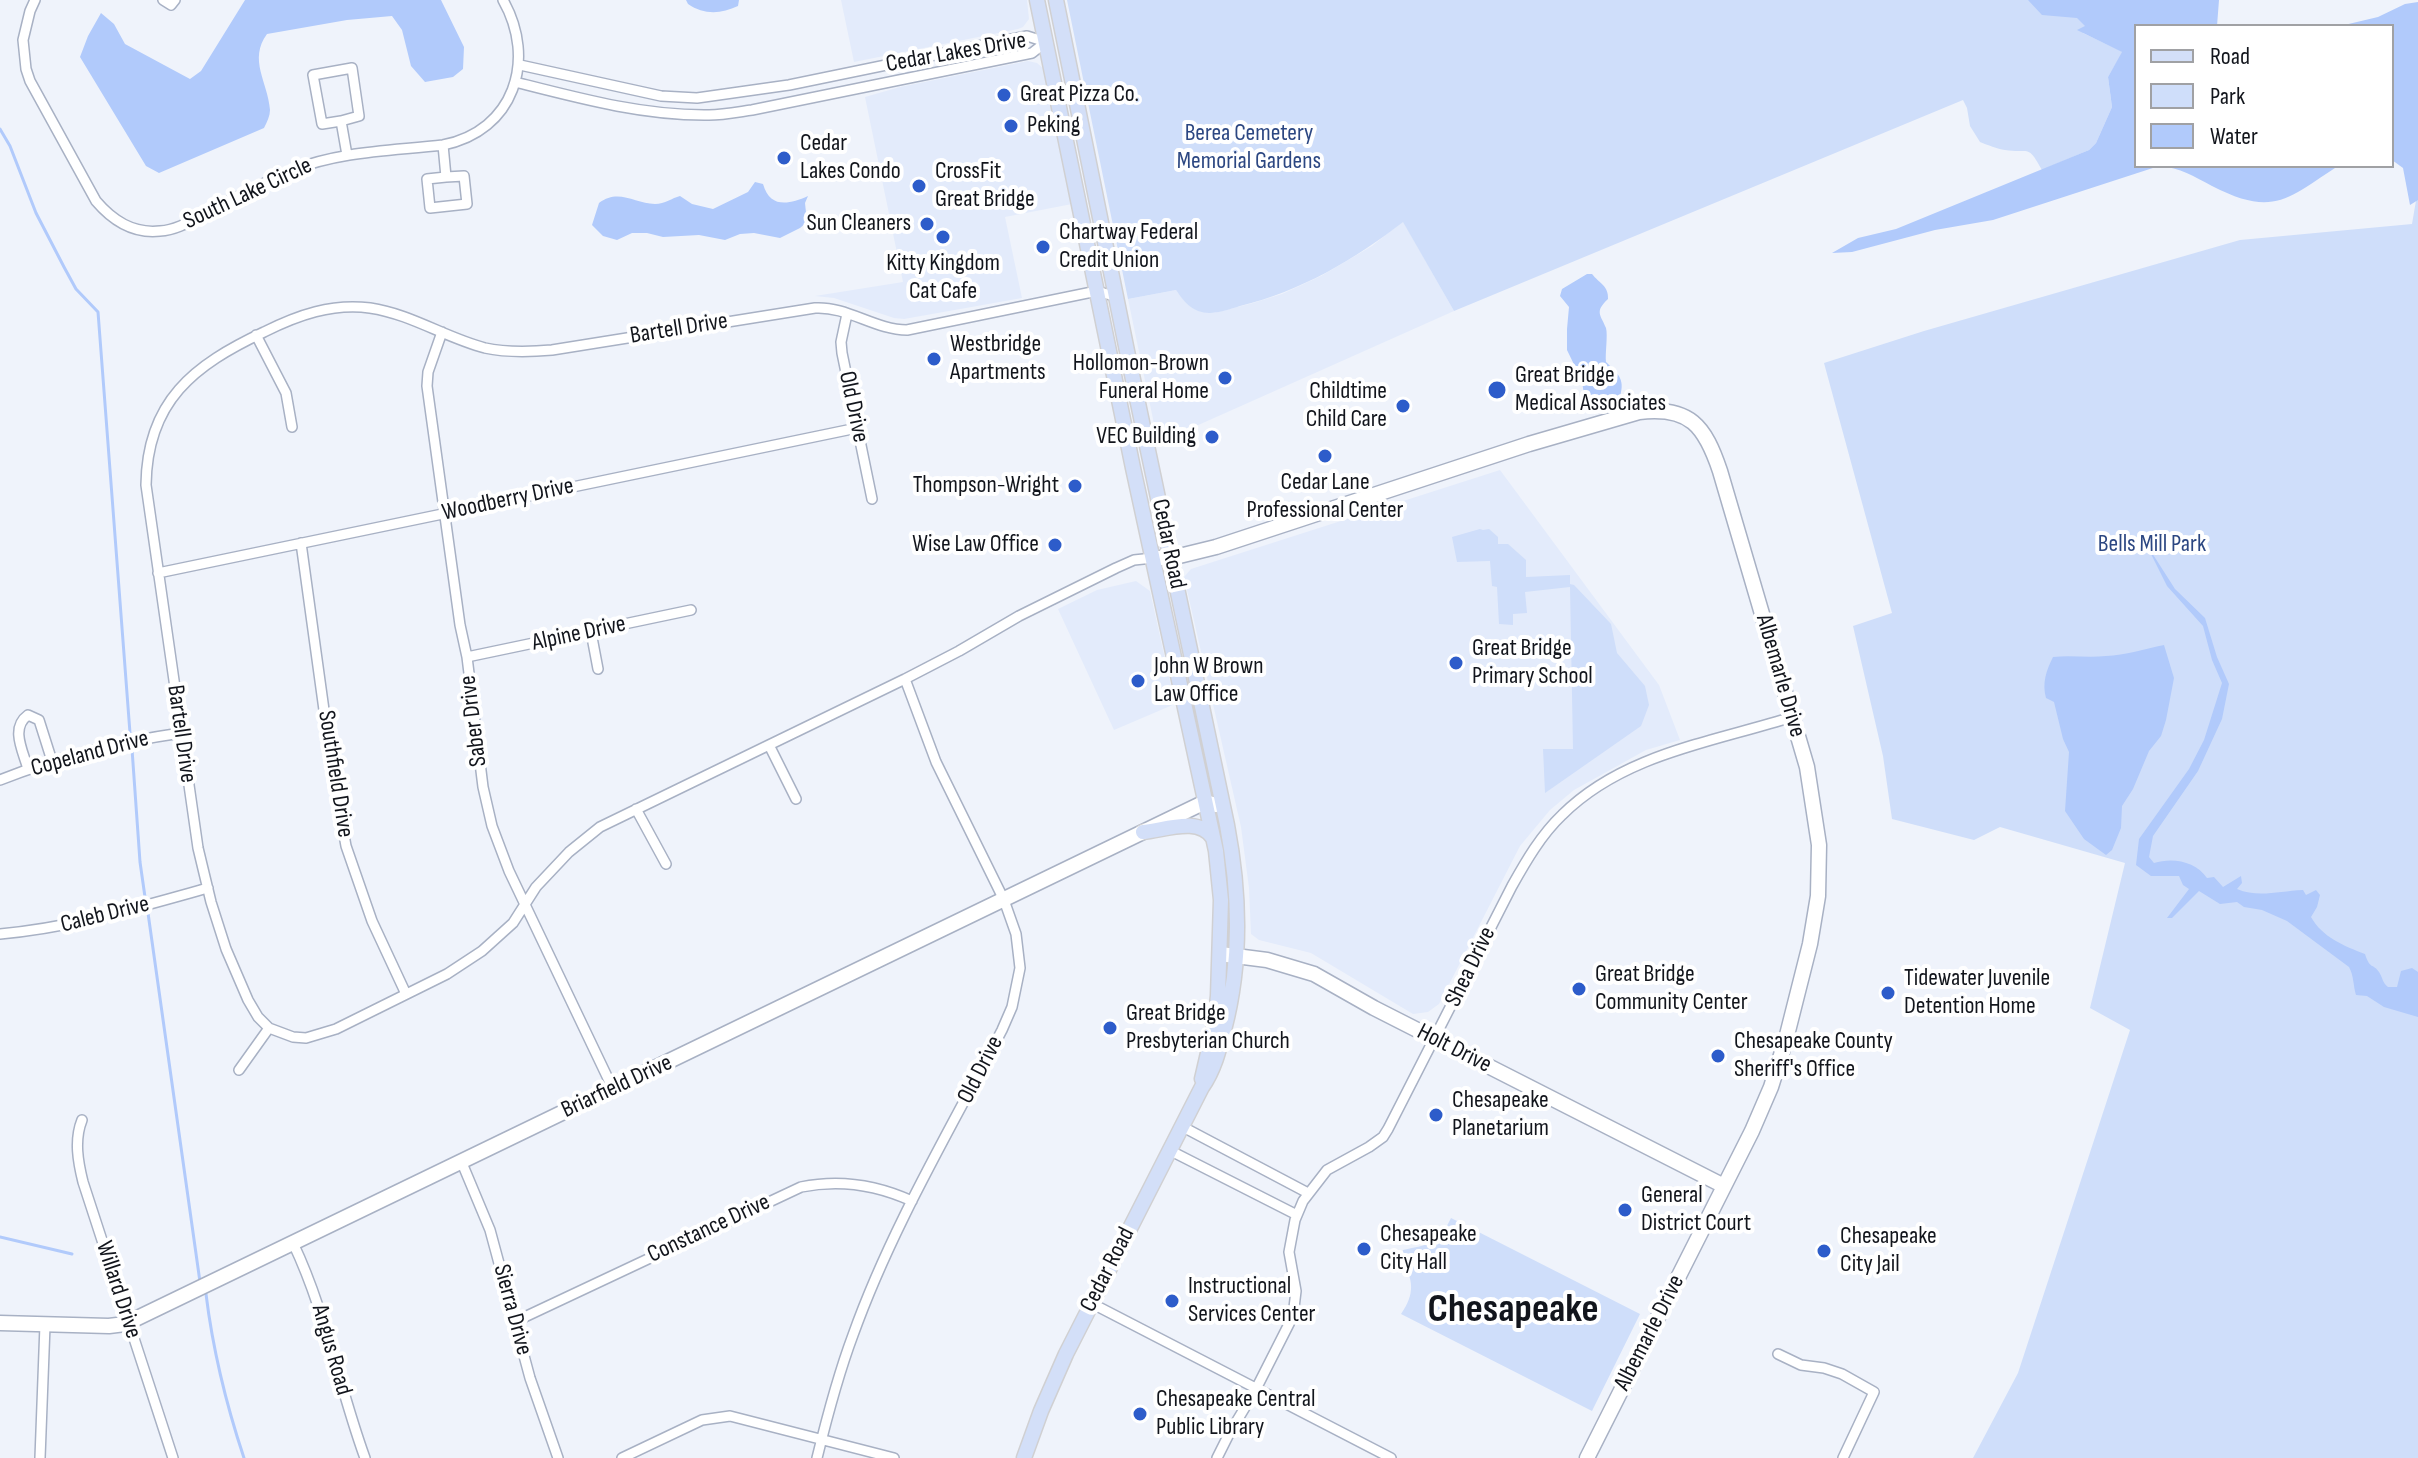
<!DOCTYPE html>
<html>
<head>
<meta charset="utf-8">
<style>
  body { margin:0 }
  #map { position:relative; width:2418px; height:1458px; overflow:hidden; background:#eff3fb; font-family:"Sofia Sans Condensed",sans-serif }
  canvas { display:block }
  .legend { position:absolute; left:2134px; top:24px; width:260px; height:144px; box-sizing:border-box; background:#fff; border:2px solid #a0a1a4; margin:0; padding:10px 14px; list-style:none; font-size:24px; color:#12151c }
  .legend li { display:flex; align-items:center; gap:16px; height:40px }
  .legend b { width:40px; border:2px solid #a0a1a4 }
</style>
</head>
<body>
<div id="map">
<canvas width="2418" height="1458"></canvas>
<ul class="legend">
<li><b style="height:10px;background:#d3dff8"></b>Road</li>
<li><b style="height:22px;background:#cfdefa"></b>Park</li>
<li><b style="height:22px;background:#b1cafb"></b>Water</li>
</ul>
</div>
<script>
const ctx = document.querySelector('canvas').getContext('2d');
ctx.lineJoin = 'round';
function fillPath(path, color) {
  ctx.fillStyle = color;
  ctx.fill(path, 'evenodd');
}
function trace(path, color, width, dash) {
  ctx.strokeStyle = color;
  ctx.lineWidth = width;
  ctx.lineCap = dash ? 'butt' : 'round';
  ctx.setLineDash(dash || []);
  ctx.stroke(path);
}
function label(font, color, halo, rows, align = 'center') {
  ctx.font = font + ' "Sofia Sans Condensed",sans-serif';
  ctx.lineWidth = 8;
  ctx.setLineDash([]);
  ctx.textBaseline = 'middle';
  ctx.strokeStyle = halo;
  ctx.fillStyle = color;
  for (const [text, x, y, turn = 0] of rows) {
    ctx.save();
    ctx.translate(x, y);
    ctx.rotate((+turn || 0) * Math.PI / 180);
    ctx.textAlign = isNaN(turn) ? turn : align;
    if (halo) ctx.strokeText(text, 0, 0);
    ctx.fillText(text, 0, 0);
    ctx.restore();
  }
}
fillPath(new Path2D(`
  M 841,0 L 1027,0 L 1029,19 L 1023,27 L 1018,29 L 854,62 Z
  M 1028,61 L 1037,63 L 1044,69 L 1047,78 L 1072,204 L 1005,217 L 1022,298 L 904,319 L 894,318 L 834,298 L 815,296 L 903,282 L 865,97 L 900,87 Z
  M 1403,221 L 1454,311 L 1158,443 L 1128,299 L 1176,290 L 1186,303 L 1196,310 L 1214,313 L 1253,303 L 1282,294 L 1321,276 L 1372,246 Z
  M 1500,470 L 1659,685 L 1680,740 L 1646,750 L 1574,790 L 1550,810 L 1520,846 L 1439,1004 L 1428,1012 L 1413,1014 L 1311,953 L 1259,940 L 1251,934 L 1249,888 L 1241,827 L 1184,577 L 1191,569 Z
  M 1136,581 L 1150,591 L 1175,704 L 1114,730 L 1058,609 L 1097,590 Z`), '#e3ebfb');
fillPath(new Path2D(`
  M 1067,0 L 2042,0 L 2070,11 L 2097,26 L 2083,33 L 2123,52 L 2108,77 L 2112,107 L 2096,143 L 2089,150 L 2042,170 C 2027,143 2030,154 2005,150 C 1997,149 1988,145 1980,142 L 1970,126 L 1967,108 L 1963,100 L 1454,311 L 1403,222 C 1354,260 1301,291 1240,306 C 1227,310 1212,316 1198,311 C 1188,307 1182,299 1176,290 L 1128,299 Z
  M 2418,189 L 2418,1458 L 1973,1458 L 2018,1373 L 2130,1030 L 2090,1008 L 2125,863 L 2000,827 L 1974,840 L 1892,819 L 1883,756 L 1853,626 L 1892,613 L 1824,363 L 1924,331 L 2240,240 L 2412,224 Z
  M 1480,529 L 1483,530 L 1489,529 L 1498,537 L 1498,544 L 1508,544 L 1526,560 L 1526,577 L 1570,575 L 1570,584 L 1574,585 L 1611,624 L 1617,653 L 1645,686 L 1649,705 L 1641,726 L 1545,793 L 1543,749 L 1573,749 L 1570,587 L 1525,592 L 1527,613 L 1513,614 L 1513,625 L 1499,624 L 1497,587 L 1492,586 L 1490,561 L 1457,562 L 1452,537 Z
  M 1451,1218 L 1640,1314 L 1592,1411 L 1401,1314 C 1415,1294 1414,1279 1401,1260 L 1403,1250 C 1429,1244 1437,1246 1451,1218 Z`), '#cfdefa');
fillPath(new Path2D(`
  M 245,0 L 441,0 L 464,47 L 463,69 L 453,77 L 425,82 L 411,66 L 402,30 L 392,16 L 347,20 L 267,34 C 248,60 268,82 270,110 C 270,116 267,122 264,128 L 159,173 L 146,166 L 80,57 L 88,36 L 101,13 L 114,24 L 125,44 L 190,79 L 201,71 Z
  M 686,0 L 739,0 L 738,6 C 721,14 704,15 688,4 Z
  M 2028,0 L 2219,0 L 2217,26 L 2136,26 L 2136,166 L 2338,166 C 2286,200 2273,217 2212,186 C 2193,176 2181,168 2159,166 L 1993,220 L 1935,230 L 1852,252 L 1832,253 L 1858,238 L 1896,229 L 2089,150 L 2096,143 L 2112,107 L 2108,77 L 2122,52 L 2077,30 L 2085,26 L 2077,18 L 2042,15 Z
  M 2418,2 L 2418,200 L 2410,205 L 2403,168 L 2392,160 L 2392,26 L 2340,26 L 2378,17 L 2405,4 Z
  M 755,182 L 763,184 C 770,208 788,205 808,196 L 805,203 L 807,222 L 800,228 L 780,238 L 754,233 L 740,234 L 725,240 L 699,235 L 663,237 L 647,233 L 632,233 L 617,240 L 603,236 L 592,225 L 599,203 C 619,188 635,204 655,204 C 665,204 672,198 680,196 L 692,204 L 713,209 L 748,192 Z
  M 1587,274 L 1592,274 C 1599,283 1609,286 1608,299 C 1594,312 1601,315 1606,328 C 1608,335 1605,354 1606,362 C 1619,375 1626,379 1619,400 L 1606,407 L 1589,403 L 1584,395 L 1582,381 L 1567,350 L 1567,329 L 1569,307 L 1560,296 L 1562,289 Z
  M 2145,542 L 2175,589 L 2205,618 L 2217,657 L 2229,684 L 2222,719 L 2198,771 L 2153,836 L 2149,857 L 2154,863 C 2172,857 2196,861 2207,878 L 2214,877 L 2223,887 L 2241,876 L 2242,883 L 2237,889 C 2258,898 2279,891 2303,890 L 2306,895 L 2316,890 L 2320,895 L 2317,907 L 2311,917 C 2322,937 2344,946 2365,954 C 2370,970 2373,963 2379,972 C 2383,978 2382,982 2388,987 L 2397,987 L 2401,971 L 2412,968 L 2418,972 L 2418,1017 L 2384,1007 L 2367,996 L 2356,995 C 2353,985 2354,976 2349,967 L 2287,921 L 2262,910 L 2244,907 L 2237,902 L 2220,904 L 2199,891 L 2172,918 L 2167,918 L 2189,889 L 2183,885 L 2179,876 L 2151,876 L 2136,865 L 2139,839 L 2189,769 L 2204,740 L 2222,683 L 2212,660 L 2203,626 L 2167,586 Z
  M 2164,645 L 2174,678 L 2166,720 L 2161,736 L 2149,751 L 2133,789 L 2122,806 L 2121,828 L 2112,850 L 2106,855 L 2084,839 L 2065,811 L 2069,752 L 2063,739 L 2054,702 L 2046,698 C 2042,683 2046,671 2053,657 C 2071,655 2088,658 2106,656 C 2125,655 2145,649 2164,645 Z`), '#b1cafb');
trace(new Path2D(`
  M 0,129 L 10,146 L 36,213 L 64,267 L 76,289 L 98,312 L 130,733
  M 132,749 L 140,862 L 145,897
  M 148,913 L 200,1282
  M 0,1237 L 72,1254
  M 206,1294 C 213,1351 226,1404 244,1458`), '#b1cafb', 3);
const street = new Path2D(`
  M 35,0 L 30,11 L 23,40 L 26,69 L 30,81 L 96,201 C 113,221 133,234 160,231 C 178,230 194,219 210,211 C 237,197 264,182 293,170 C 341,151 392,151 443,145 C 514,131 537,60 503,0
  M 163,0 L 171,5 L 175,0
  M 520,65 L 661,96 L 697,98 L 789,85 L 1027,36 L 1046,42
  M 515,82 C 578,98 644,116 709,115 C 723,115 738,112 752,110 L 1032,53 L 1046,42
  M 341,121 L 322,124 L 313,75 L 352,68 L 359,116 L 341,121 L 347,155
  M 443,145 L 446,177 L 427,179 L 430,208 L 467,204 L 464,176 L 446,177
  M 1117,297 L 1097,291 L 907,330 C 875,330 847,306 815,308 L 552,350 C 530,352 508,353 485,348 C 446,338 411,314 370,308 C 332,303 298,315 264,332 C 194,365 147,401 146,485 L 198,848 L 211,902 L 226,949 L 248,1000 L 258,1017 L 269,1028 L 293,1037 L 306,1038 L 336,1029 L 447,974 L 482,951 L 513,923 L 536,887 L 569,852 L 600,827 L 905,679 L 959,651 L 1019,616 L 1116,568 L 1134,560 L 1153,558
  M 847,314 L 841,342 L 842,353 L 872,499
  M 442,332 L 428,372 L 427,386 L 460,625 L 467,657 L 483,787 L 492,826 L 509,871 L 613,1089
  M 256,335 L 286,393 L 292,427
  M 301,543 L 332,768 L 346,846 L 372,921 L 406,994
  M 158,573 L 857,428
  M 591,632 L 598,669
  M 467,657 L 691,610
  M 769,745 L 796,799
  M 28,769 C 23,751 10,728 28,715 L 39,720 L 52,761
  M 0,780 C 58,757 118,742 181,733
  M 636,809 L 666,864
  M 0,934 C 71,928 139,907 208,888
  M 239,1070 L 269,1028
  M 82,1120 C 74,1140 78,1162 83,1182 L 173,1458
  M 1183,1127 L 1308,1193
  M 1171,1151 L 1297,1215
  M 462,1163 L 490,1230 L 530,1378 L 558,1458
  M 293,1243 C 326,1312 339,1387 365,1458
  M 1091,1303 L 1391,1458
  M 514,1322 L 801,1187 C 839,1179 877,1185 912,1201
  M 1778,1354 L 1801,1365 L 1824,1368 L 1842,1374 L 1874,1392 L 1843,1458
  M 40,1458 L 45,1325
  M 622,1458 L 702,1420 L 730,1416 L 894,1458
  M 817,1458 C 827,1417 838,1375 853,1335 C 891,1229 950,1130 1002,1030 L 1012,1007 L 1020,968 L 1016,934 L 1004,900 L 936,762 L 905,679
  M 1217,1458 L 1229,1434 L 1256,1389 L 1293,1316 L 1296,1291 L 1289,1252 L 1295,1220 L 1303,1201 L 1327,1170 L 1369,1147 L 1383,1137 L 1388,1129 L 1512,886 C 1526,861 1541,835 1562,815 C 1623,754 1713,742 1792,717`);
const secondary = new Path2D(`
  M 1153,558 L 1171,558 L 1216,547 L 1529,444 L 1639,412 C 1690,406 1705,426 1720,471 L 1807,767 L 1819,845 L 1818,896 L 1810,944 L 1786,1039 L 1771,1087 L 1752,1131 L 1587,1458
  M 1220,954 L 1267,960 L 1314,974 L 1374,1008 L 1724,1186
  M 0,1323 L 109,1326 L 125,1324 L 1205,802 L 1216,805`);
const primary = new Path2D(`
  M 1037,0 L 1133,468 L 1216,851 L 1221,900 L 1218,996 L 1215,1023 L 1202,1079
  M 1143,832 C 1165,830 1199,816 1213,838
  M 1024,1458 L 1041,1411 L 1066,1354 L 1202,1087 C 1214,1070 1219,1050 1224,1030 C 1242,962 1240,893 1227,825 L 1127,351 L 1056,0`);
trace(street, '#a8b1c4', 12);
trace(secondary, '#a8b1c4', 17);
trace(primary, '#d0d0d2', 17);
trace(street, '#fff', 9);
trace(secondary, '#fff', 14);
trace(primary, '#d3dff8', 14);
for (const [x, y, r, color] of [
  [1004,95,8,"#2d5cca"],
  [1011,126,8,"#2d5cca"],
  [784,158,8,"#2d5cca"],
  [919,186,8,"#2d5cca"],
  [927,224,8,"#2d5cca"],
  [943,237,8,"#2d5cca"],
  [1043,247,8,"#2d5cca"],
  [934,359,8,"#2d5cca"],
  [1225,378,8,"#2d5cca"],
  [1497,390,10,"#2d5cca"],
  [1403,406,8,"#2d5cca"],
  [1212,437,8,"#2d5cca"],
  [1325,456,8,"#2d5cca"],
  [1075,486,8,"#2d5cca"],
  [1055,545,8,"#2d5cca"],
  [1456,663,8,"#2d5cca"],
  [1138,681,8,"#2d5cca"],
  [1579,989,8,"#2d5cca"],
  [1888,993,8,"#2d5cca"],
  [1110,1028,8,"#2d5cca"],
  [1718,1056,8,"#2d5cca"],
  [1436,1115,8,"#2d5cca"],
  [1625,1210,8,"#2d5cca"],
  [1364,1249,8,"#2d5cca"],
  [1824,1251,8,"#2d5cca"],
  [1172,1301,8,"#2d5cca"],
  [1140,1414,8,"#2d5cca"]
]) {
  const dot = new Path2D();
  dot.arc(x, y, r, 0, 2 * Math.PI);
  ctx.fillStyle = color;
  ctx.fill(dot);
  trace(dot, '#fff', 3);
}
label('24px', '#12151c', '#fff', [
  ["Cedar Lakes Drive",956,53,-10],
  ["South Lake Circle",248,194,-25],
  ["Bartell Drive",679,329,-9],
  ["Old Drive",853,407,78],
  ["Woodberry Drive",508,500,-12],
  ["Cedar Road",1168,544,78],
  ["Alpine Drive",579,634,-12],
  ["Albemarle Drive",1780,676,74],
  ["Saber Drive",474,721,-97],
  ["Bartell Drive",181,734,82],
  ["Copeland Drive",90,754,-15],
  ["Southfield Drive",335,774,81],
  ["Caleb Drive",105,915,-14],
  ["Shea Drive",1471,967,-64],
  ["Holt Drive",1454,1049,27],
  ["Old Drive",981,1070,-63],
  ["Briarfield Drive",617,1087,-25],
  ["Constance Drive",709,1229,-25],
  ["Cedar Road",1108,1270,-63],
  ["Willard Drive",118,1290,72],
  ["Sierra Drive",512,1310,75],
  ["Albemarle Drive",1650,1333,-63],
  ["Angus Road",331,1350,74]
]);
label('24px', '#12151c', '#fff', [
  ["Great Pizza Co.",1020,95],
  ["Peking",1027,126],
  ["Cedar",800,144],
  ["Lakes Condo",800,172],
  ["CrossFit",935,172],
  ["Great Bridge",935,200],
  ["Sun Cleaners",911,224,"right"],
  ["Chartway Federal",1059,233],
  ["Credit Union",1059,261],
  ["Kitty Kingdom",943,264,"center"],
  ["Cat Cafe",943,292,"center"],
  ["Westbridge",950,345],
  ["Apartments",950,373],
  ["Hollomon-Brown",1209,364,"right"],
  ["Funeral Home",1209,392,"right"],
  ["Great Bridge",1515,376],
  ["Medical Associates",1515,404],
  ["Childtime",1387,392,"right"],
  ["Child Care",1387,420,"right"],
  ["VEC Building",1196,437,"right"],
  ["Cedar Lane",1325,483,"center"],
  ["Professional Center",1325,511,"center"],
  ["Thompson-Wright",1059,486,"right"],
  ["Wise Law Office",1039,545,"right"],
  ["Great Bridge",1472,649],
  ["Primary School",1472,677],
  ["John W Brown",1154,667],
  ["Law Office",1154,695],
  ["Great Bridge",1595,975],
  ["Community Center",1595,1003],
  ["Tidewater Juvenile",1904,979],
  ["Detention Home",1904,1007],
  ["Great Bridge",1126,1014],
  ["Presbyterian Church",1126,1042],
  ["Chesapeake County",1734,1042],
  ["Sheriff's Office",1734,1070],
  ["Chesapeake",1452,1101],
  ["Planetarium",1452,1129],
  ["General",1641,1196],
  ["District Court",1641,1224],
  ["Chesapeake",1380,1235],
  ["City Hall",1380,1263],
  ["Chesapeake",1840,1237],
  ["City Jail",1840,1265],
  ["Instructional",1188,1287],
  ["Services Center",1188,1315],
  ["Chesapeake Central",1156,1400],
  ["Public Library",1156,1428]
], 'left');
label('24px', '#2c4782', '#fff', [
  ["Berea Cemetery",1249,134],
  ["Memorial Gardens",1249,162],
  ["Bells Mill Park",2152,545]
]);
label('bold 40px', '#12151c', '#fff', [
  ["Chesapeake",1513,1311]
]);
</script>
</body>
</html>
